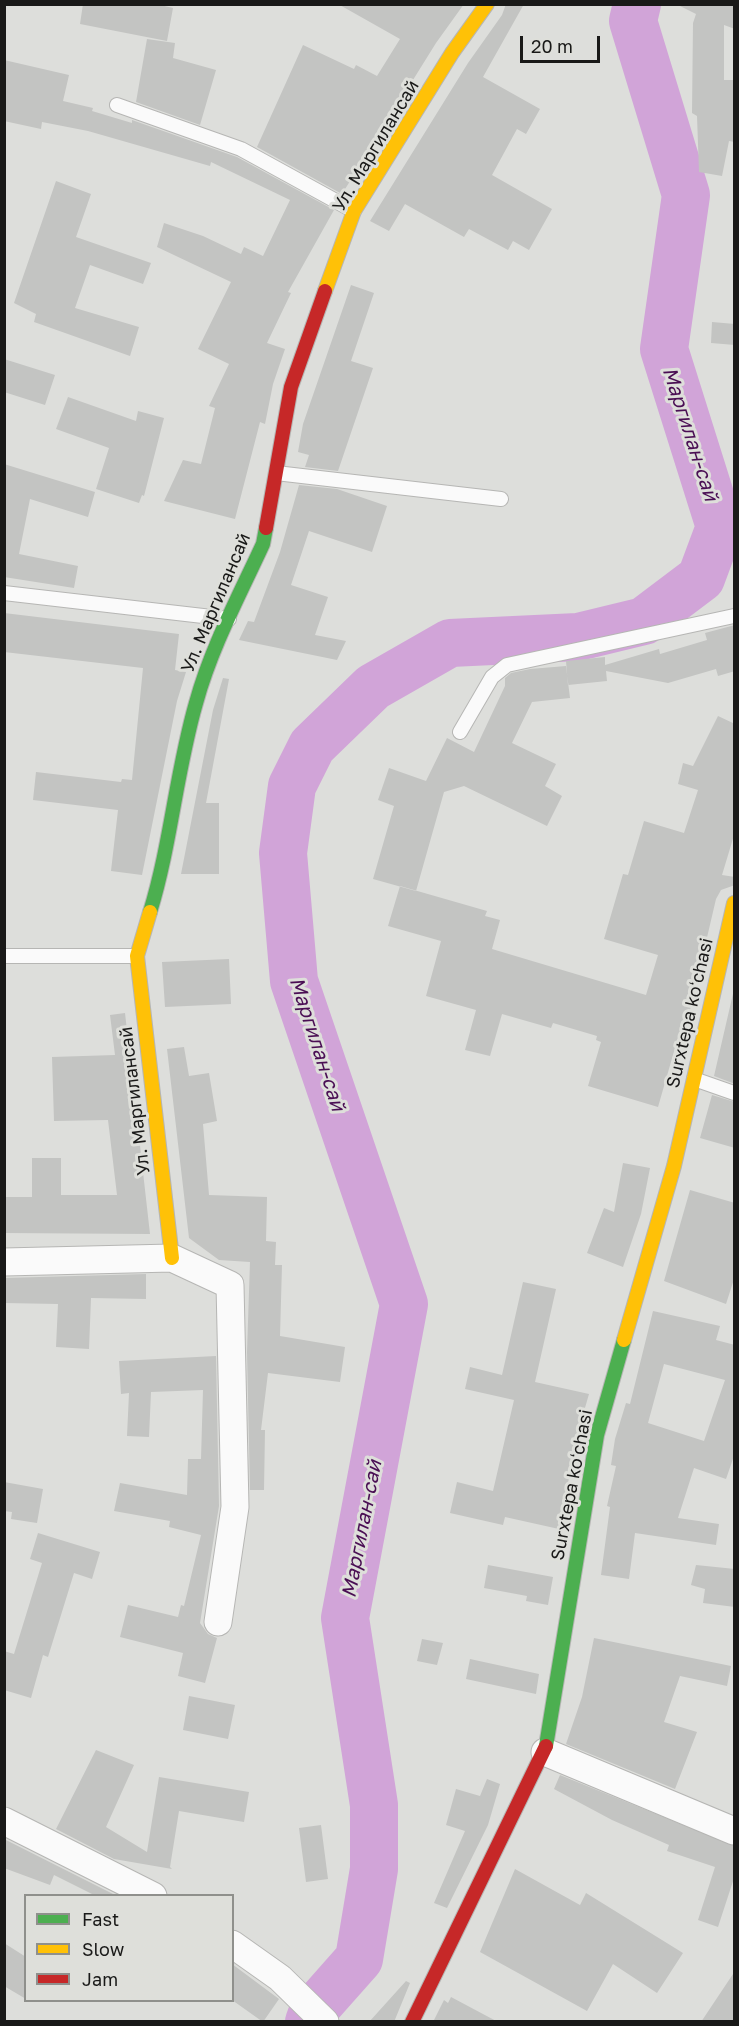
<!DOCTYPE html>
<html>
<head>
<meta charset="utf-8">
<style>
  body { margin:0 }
  #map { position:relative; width:739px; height:2026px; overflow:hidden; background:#dddedb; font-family:"Golos Text",sans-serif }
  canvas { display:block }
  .frame { position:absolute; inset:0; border:6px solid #191918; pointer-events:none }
  .legend { position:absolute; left:24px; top:1894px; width:210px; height:108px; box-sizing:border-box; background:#dedfda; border:2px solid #8f908c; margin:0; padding:8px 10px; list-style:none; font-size:18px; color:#191918 }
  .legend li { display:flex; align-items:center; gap:12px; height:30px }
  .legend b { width:30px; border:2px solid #8f908c }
  .scale { position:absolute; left:520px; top:36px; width:80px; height:27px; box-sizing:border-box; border:3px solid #191918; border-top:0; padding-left:8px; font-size:18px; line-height:21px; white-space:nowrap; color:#191918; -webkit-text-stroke:4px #dedfda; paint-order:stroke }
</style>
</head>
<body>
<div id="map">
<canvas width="739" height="2026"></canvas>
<div class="frame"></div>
<ul class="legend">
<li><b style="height:8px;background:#4caf50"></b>Fast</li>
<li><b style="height:8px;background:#ffc107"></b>Slow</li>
<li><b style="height:8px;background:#c62828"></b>Jam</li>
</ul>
<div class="scale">20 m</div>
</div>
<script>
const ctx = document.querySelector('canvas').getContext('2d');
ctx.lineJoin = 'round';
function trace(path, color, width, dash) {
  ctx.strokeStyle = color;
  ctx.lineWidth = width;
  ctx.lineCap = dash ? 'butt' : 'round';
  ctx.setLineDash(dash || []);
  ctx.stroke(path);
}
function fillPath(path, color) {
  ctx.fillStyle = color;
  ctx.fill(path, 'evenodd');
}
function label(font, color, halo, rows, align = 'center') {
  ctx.font = font + ' "Golos Text",sans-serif';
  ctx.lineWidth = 6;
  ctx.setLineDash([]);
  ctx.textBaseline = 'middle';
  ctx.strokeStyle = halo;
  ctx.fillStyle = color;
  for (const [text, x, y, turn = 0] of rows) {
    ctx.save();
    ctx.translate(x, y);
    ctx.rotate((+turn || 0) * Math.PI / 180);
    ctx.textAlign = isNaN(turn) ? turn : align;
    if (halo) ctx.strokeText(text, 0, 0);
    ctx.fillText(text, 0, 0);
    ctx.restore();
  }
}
trace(new Path2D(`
  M 309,2022 L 313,2011 L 359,1959 L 374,1869 L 374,1805 L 345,1618 L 404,1304 L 294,981 L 283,853 L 292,786 L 312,746 L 373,687 L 450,643 L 578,637 L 644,621 L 701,578 L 720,527 L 664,349 L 686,195 L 633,21 L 637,4`), '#d1a4d8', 48);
fillPath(new Path2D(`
  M 83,4 L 156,4 L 173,8 L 167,41 L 80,24 Z
  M 338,4 L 464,4 L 436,43 L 342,194 L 257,147 L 303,45 L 354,69 L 356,65 L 377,76 L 400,39 Z
  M 506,4 L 524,4 L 483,77 L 540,109 L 526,134 L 517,129 L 492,175 L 552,209 L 529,250 L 513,241 L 508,250 L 469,229 L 464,237 L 405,204 L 389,231 L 370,221 L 468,63 L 502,15 Z
  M 676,4 L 735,4 L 735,29 L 724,25 L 724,80 L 735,80 L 735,142 L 729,141 L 722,176 L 699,172 L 697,116 L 692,113 L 693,23 L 696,14 Z
  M 147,39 L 175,43 L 173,58 L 216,70 L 200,125 L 136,102 Z
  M 4,60 L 69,75 L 63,101 L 93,108 L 92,111 L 132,123 L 132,120 L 237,157 L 334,210 L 288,292 L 291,293 L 267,343 L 285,349 L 273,384 L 265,424 L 260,422 L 235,519 L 164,501 L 183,460 L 201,464 L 215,408 L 209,406 L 229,364 L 198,349 L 231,282 L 157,247 L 164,223 L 203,236 L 241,254 L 244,247 L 263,256 L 290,200 L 211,162 L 210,166 L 88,131 L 42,122 L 41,129 L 4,121 Z
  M 56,181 L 91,194 L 76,237 L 151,263 L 143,284 L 90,265 L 75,308 L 139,327 L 130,356 L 34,322 L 36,314 L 14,303 Z
  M 351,285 L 374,293 L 351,361 L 373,368 L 338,471 L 305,467 L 309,455 L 298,452 L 303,424 Z
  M 712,322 L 735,324 L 735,345 L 711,343 Z
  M 4,359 L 55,375 L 45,405 L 4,392 Z
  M 68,397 L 136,421 L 138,411 L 164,418 L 144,496 L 142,495 L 139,503 L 96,489 L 109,448 L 56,429 Z
  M 4,464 L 95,492 L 88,517 L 30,499 L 19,554 L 78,566 L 74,588 L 4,577 Z
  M 299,485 L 337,489 L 387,506 L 372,552 L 309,531 L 291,585 L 328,597 L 315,635 L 346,641 L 337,660 L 239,640 L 248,621 L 254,622 L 280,552 Z
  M 4,613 L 179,634 L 175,670 L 186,672 L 177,701 L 142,875 L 111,871 L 118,810 L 33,800 L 36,772 L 121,782 L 122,779 L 132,780 L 143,668 L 4,652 Z
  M 735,625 L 735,671 L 718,676 L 716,669 L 668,683 L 606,671 L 607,681 L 568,685 L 566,661 L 605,657 L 605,665 L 659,649 L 660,654 L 707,640 L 705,633 Z
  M 566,666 L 570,698 L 532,702 L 512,743 L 556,764 L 545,786 L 562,796 L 547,826 L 464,786 L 444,792 L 416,891 L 373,879 L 394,806 L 378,800 L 389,768 L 426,781 L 447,738 L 474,752 L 505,686 L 505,678 L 511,673 L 530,669 Z
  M 223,678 L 229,679 L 206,803 L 219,803 L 219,874 L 181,874 L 213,710 Z
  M 718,716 L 735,724 L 735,832 L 722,875 L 735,877 L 735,885 L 721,890 L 716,899 L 684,1036 L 679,1034 L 658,1107 L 588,1086 L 601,1042 L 596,1040 L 597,1036 L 553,1023 L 551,1028 L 502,1014 L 490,1056 L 465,1050 L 476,1010 L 426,996 L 441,941 L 388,926 L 400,886 L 487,911 L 485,916 L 500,920 L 492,949 L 646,995 L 658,955 L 604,939 L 623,874 L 628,875 L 644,821 L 684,833 L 698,790 L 678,784 L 683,763 L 693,766 Z
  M 229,959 L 231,1004 L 165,1007 L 162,962 Z
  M 735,985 L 735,1084 L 714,1076 Z
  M 125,1013 L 150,1234 L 4,1233 L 4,1197 L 32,1197 L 32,1158 L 61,1158 L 61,1195 L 117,1195 L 108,1120 L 54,1121 L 52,1057 L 115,1055 L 110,1015 Z
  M 184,1047 L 189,1076 L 209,1073 L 217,1121 L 203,1124 L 209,1195 L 267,1197 L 266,1241 L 276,1242 L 275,1265 L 282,1265 L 280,1336 L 345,1347 L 340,1382 L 268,1373 L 261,1430 L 265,1430 L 264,1490 L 250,1490 L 247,1352 L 250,1262 L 219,1260 L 189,1238 L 167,1049 Z
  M 712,1095 L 735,1102 L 735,1148 L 700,1138 Z
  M 623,1163 L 650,1168 L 641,1214 L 623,1267 L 587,1253 L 604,1208 L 614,1212 Z
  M 690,1190 L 735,1203 L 735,1276 L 726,1304 L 664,1281 Z
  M 146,1274 L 146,1299 L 91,1298 L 89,1349 L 56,1347 L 58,1304 L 4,1303 L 4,1278 Z
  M 523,1282 L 556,1289 L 535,1382 L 589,1394 L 578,1432 L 559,1529 L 505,1517 L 503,1525 L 450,1513 L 457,1482 L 493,1491 L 514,1400 L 465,1389 L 470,1367 L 502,1375 Z
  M 653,1311 L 720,1326 L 716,1340 L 735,1345 L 735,1453 L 726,1479 L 694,1468 L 678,1518 L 719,1524 L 716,1545 L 635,1533 L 629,1579 L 601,1575 L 610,1507 L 607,1506 L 616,1466 L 611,1465 L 615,1439 L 626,1403 L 630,1404 ZM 664,1364 L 725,1380 L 704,1441 L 648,1423 Z
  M 216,1356 L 219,1506 L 200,1623 L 208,1634 L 217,1638 L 205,1683 L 178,1676 L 183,1653 L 120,1637 L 128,1605 L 178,1617 L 181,1605 L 184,1606 L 201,1535 L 169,1527 L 170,1521 L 114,1511 L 120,1483 L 187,1495 L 188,1459 L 201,1459 L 203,1390 L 151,1392 L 149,1437 L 127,1436 L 129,1393 L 121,1394 L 119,1361 Z
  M 4,1482 L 43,1489 L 37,1523 L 11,1519 L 12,1512 L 4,1511 Z
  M 38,1533 L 100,1552 L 92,1579 L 74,1573 L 48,1657 L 43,1655 L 31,1698 L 4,1690 L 4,1651 L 14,1654 L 42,1563 L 30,1559 Z
  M 488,1565 L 553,1577 L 548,1605 L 526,1601 L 527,1596 L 484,1588 Z
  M 696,1565 L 735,1569 L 735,1607 L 703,1603 L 705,1589 L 691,1585 Z
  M 594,1638 L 731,1666 L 727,1686 L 680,1676 L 664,1722 L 697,1732 L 675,1789 L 566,1744 L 582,1697 Z
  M 422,1639 L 443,1643 L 437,1665 L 417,1661 Z
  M 470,1659 L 539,1674 L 536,1694 L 466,1679 Z
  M 189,1696 L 235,1705 L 228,1739 L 183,1730 Z
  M 96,1750 L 134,1765 L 106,1827 L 147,1852 L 159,1777 L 249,1792 L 244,1822 L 179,1811 L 170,1867 L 172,1869 L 114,1859 L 56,1829 Z
  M 560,1775 L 735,1846 L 735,1875 L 718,1927 L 698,1920 L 715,1867 L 667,1851 L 669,1845 L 612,1820 L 554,1789 Z
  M 487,1779 L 500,1784 L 488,1825 L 447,1908 L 434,1903 L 465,1831 L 446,1825 L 456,1789 L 480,1796 Z
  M 321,1825 L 328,1879 L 306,1882 L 299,1828 Z
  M 4,1839 L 117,1896 L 96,1896 L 54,1875 L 50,1885 L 4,1868 Z
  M 515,1869 L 580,1905 L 586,1893 L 683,1953 L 657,1993 L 613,1964 L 587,2011 L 480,1952 Z
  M 4,1943 L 26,1957 L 26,1999 L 4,1986 Z
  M 232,1964 L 279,1999 L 263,2022 L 232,2000 Z
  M 735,1971 L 735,2022 L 701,2022 Z
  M 406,1981 L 410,1983 L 394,2022 L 369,2022 Z
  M 451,1997 L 498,2022 L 433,2022 L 444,2000 L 448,2003 Z`), '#c3c4c2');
const lane = new Path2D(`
  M 117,105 L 241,149 L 354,211
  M 276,473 L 501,499
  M 4,593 L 229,619
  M 460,732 L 492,677 L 507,665 L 734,616
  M 4,956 L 137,956
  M 694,1079 L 734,1093`);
const street = new Path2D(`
  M 4,1262 L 172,1258 L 230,1285 L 235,1507 L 218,1622
  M 545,1752 L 734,1831
  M 4,1821 L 153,1896
  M 232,1944 L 280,1978 L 325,2022`);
const fast = new Path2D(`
  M 150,912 C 171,844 176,772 196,703 C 211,648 239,596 263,544 L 266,528
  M 546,1746 L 597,1435 L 624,1340`);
const slow = new Path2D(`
  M 325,291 L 354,211 L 452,53 L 487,4
  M 150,912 L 137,956 L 172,1258
  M 624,1340 L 674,1166 L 734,903`);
const jam = new Path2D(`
  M 266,528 L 291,387 L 325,291
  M 412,2022 L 546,1746`);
trace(lane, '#b6b6b4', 16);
trace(street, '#b6b6b4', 29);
trace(fast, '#b6b6b4', 16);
trace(slow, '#b6b6b4', 16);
trace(jam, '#b6b6b4', 16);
trace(lane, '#fafafa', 14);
trace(street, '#fafafa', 27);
trace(fast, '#4caf50', 14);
trace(slow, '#ffc107', 14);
trace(jam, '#c62828', 14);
label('18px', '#191918', '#dedfda', [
  ["Ул. Маргилансай",376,146,-59],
  ["Ул. Маргилансай",216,603,-67],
  ["Surxtepa koʻchasi",690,1013,-77],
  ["Ул. Маргилансай",135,1101,-97],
  ["Surxtepa koʻchasi",572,1485,-79]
]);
label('italic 20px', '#4a0e54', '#dedfda', [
  ["Маргилан-сай",690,434,72],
  ["Маргилан-сай",317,1044,72],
  ["Маргилан-сай",362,1529,-79]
]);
</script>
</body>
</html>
